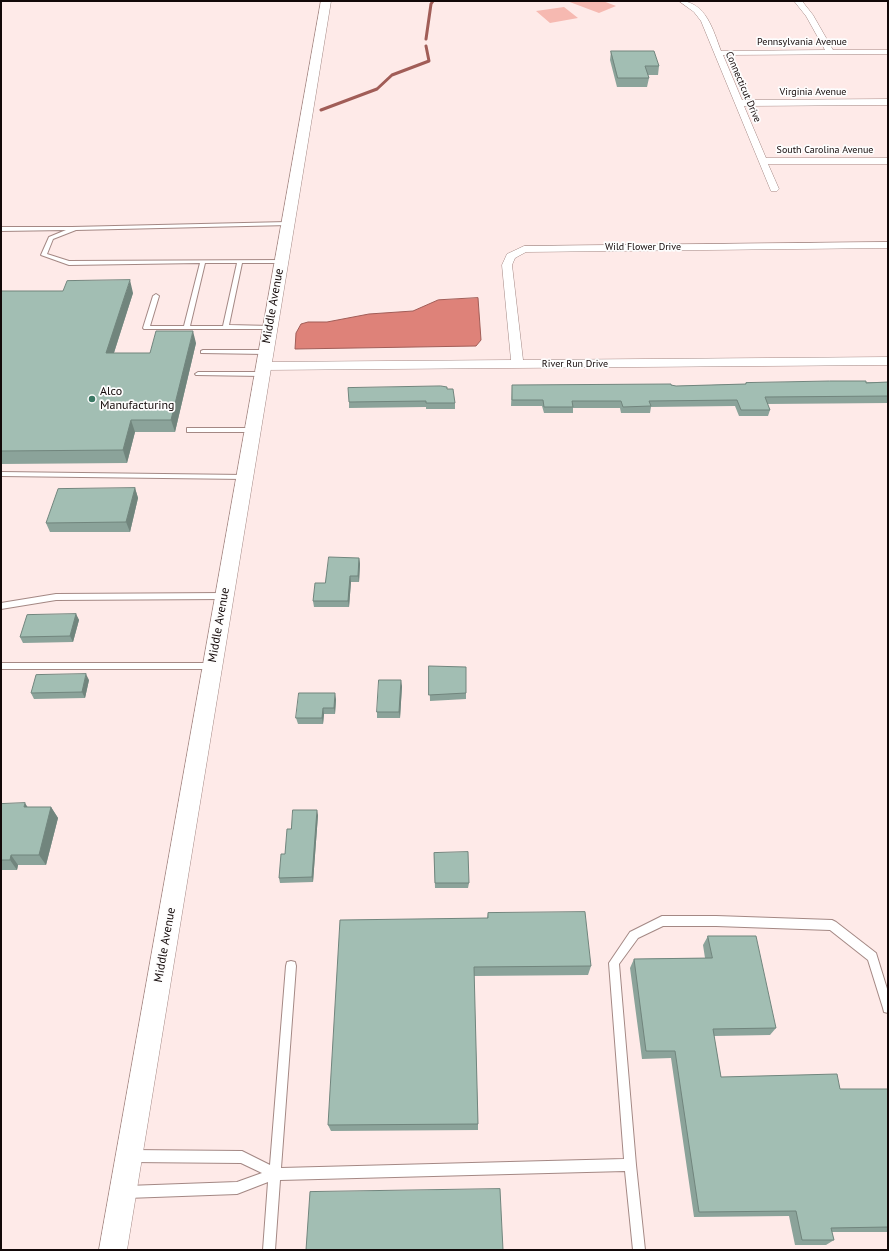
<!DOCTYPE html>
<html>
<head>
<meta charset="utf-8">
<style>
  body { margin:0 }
  #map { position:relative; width:889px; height:1251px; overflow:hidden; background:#feeae8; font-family:"PT Sans",sans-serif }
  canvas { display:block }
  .frame { position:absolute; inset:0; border:2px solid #120808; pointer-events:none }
</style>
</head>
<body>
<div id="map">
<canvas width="889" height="1251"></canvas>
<div class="frame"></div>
</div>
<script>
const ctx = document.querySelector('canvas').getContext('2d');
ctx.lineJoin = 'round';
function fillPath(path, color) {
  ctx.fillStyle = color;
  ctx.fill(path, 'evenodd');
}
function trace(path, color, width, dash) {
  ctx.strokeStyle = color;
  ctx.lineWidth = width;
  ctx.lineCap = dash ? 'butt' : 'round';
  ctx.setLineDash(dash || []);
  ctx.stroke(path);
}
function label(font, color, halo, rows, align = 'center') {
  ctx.font = font + ' "PT Sans",sans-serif';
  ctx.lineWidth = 3.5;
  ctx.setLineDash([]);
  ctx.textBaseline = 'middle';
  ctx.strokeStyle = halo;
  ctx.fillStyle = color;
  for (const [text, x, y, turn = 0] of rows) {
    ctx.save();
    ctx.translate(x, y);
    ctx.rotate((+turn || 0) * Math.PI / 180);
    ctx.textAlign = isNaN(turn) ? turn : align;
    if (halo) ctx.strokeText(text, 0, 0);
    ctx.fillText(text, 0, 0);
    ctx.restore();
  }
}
fillPath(new Path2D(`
  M 567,1 L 603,1 L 616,6 L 599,13 Z
  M 564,7 L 578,18 L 550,23 L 536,11 Z`), '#f6b9b1');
const water = new Path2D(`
  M 478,298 L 481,340 L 476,346 L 295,349 L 296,333 L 301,324 L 308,322 L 327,322 L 369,314 L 413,311 L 438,300 Z`);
fillPath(water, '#de8279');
trace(water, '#a15d57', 1);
trace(new Path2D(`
  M 426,39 L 431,4 L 433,1
  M 321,110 L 377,89 L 392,75 L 429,61 L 426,46`), '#a15d57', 3);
const service = new Path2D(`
  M 287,222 L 290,224 L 289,225 L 76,230 L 53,239 L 47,254 L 69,261 L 283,260 L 284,261 L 281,263 L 242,263 L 229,325 L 271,326 L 272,327 L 269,329 L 144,329 L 143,328 L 153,296 L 156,294 L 159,296 L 150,326 L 184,326 L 200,263 L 69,265 L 41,255 L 49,237 L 66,230 L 1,231 L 1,227 L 72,227 ZM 205,263 L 237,263 L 223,326 L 190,326 Z
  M 203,350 L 265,350 L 268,352 L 265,354 L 201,353 L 201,351 Z
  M 198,372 L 261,372 L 264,374 L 261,376 L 196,375 L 195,374 Z
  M 187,428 L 252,428 L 255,430 L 252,432 L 187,432 Z
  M 1,472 L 244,475 L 248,477 L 244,479 L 1,476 Z
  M 224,593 L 228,596 L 224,599 L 56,600 L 1,609 L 1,603 L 56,594 Z
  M 1,663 L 212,663 L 215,664 L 216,666 L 215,668 L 212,669 L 1,669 Z
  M 662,916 L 716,916 L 832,920 L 836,922 L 876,953 L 888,992 L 888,1013 L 884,1012 L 883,1008 L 868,960 L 830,930 L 716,926 L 663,926 L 638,938 L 619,964 L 636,1165 L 645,1250 L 633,1250 L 625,1171 L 280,1180 L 275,1250 L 263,1250 L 268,1182 L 237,1194 L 127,1198 L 123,1196 L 121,1192 L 123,1188 L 127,1186 L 237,1182 L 262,1173 L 241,1163 L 131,1162 L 127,1160 L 125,1156 L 127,1152 L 131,1150 L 242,1151 L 270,1165 L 286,966 L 287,962 L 291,961 L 295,962 L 296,966 L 281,1168 L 624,1159 L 609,963 L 630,932 Z`);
const minor = new Path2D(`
  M 679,1 C 706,1 713,30 721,51 L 825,50 L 806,16 L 794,1 L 802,1 L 813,15 L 833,50 L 888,50 L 888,54 L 723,55 L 742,100 L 888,99 L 888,105 L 744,106 L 766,158 L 888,158 L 888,164 L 768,164 L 779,189 L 777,191 L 771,191 L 701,21 L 694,12 Z
  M 888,242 L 888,248 L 526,252 L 515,258 L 512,265 L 523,360 L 888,357 L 888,365 L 263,370 L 259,369 L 257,366 L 259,363 L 263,362 L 511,360 L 502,265 L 507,254 L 524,246 Z`);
const tertiary = new Path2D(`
  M 321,1 L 331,1 L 127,1250 L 99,1250 Z`);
trace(service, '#a48884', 2);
trace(minor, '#a48884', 1);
trace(tertiary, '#a48884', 1);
fillPath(service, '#fff');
fillPath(minor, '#fff');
fillPath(tertiary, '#fff');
fillPath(new Path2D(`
  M 611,51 L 659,66 L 658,75 L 648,75 L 649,78 L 647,87 L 617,87 L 610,60 Z
  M 1,291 L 133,293 L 114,353 L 150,353 L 196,343 L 175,432 L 135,432 L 127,463 L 1,464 Z
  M 888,382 L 888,403 L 767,404 L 770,410 L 768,416 L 739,416 L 735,406 L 651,407 L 650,413 L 621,413 L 620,408 L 573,408 L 573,413 L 544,413 L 542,406 L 511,406 L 512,385 L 671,385 L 676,386 L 745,384 L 746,383 Z
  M 447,389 L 455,403 L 455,409 L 426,409 L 426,407 L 349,408 L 349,402 Z
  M 135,488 L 138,498 L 130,532 L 50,532 L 46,523 Z
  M 359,558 L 360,564 L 359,582 L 351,582 L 349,607 L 314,607 L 313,601 L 325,583 Z
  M 76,614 L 79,620 L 73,642 L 23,643 L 20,637 Z
  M 429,666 L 466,693 L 466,699 L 430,701 Z
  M 89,680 L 85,698 L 34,699 L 31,693 Z
  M 402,686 L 400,718 L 377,718 L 377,712 Z
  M 336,699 L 335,714 L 324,714 L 323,724 L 298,724 L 296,718 Z
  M 1,804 L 28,807 L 51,807 L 58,818 L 46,865 L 18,865 L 17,870 L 1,870 Z
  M 318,815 L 313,882 L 280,883 L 279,878 L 291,829 Z
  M 434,853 L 469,883 L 468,888 L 435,888 Z
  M 488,913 L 591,966 L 588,975 L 474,976 L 478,1124 L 478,1130 L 331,1131 L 328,1125 L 487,918 Z
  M 708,936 L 776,1028 L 770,1035 L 714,1036 L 721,1077 L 840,1089 L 888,1089 L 888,1232 L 832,1232 L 834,1240 L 826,1245 L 795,1245 L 789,1216 L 694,1217 L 671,1058 L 642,1059 L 630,968 L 634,959 L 705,958 L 703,945 Z`), '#8ba39a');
fillPath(new Path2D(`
  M 130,280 L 133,293 L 110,365 L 106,353 Z
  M 193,331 L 196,343 L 175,432 L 171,420 Z
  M 131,420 L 135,432 L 127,463 L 123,450 Z
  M 135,488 L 138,498 L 130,532 L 126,522 Z
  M 359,558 L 360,564 L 359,582 L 358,576 Z
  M 350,576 L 351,582 L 349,607 L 348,601 Z
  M 76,614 L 79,620 L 73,642 L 70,636 Z
  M 86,674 L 89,680 L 85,698 L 82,692 Z
  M 401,680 L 402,686 L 400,718 L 399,712 Z
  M 335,693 L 336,699 L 335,714 L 334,708 Z
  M 323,708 L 324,714 L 323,724 L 322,718 Z
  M 25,803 L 32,814 L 24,807 Z
  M 51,807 L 58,818 L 46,865 L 39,855 Z
  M 317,810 L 318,815 L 313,882 L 312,877 Z
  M 11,855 L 18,865 L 17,870 L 10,860 Z`), '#71857d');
const building = new Path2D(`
  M 611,51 L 654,51 L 659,66 L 645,66 L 649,78 L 618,78 Z
  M 130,280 L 106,353 L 150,353 L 156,331 L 193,331 L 171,420 L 131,420 L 123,450 L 1,451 L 1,291 L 63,291 L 67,281 Z
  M 830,381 L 866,381 L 866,383 L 888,382 L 888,396 L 765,397 L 770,410 L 741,410 L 737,400 L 649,401 L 651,406 L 623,407 L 621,401 L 572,401 L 573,407 L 544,407 L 543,400 L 512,400 L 512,385 L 671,384 L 671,385 L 676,386 L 746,384 L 746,383 Z
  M 441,386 L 447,387 L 447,389 L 453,389 L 455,403 L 426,403 L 426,401 L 349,402 L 348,388 Z
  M 135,488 L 126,522 L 46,523 L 58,489 Z
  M 329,557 L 359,558 L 358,576 L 350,576 L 348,601 L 313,601 L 315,583 L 325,583 Z
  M 76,614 L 70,636 L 20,637 L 27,615 Z
  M 429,666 L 466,667 L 466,693 L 429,695 Z
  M 86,674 L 82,692 L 31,693 L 36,675 Z
  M 379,680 L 401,680 L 399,712 L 377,712 Z
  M 299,693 L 335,693 L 334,708 L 323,708 L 322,718 L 296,718 Z
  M 25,803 L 24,807 L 51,807 L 39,855 L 11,855 L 10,860 L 1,860 L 1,804 Z
  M 293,810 L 317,810 L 312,877 L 279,878 L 281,854 L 285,854 L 287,829 L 291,829 Z
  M 468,852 L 469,883 L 435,883 L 434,853 Z
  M 585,912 L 591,966 L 474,967 L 478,1124 L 328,1125 L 340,920 L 488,918 L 488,913 Z
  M 708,936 L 756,936 L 776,1028 L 713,1029 L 721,1077 L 837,1074 L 840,1089 L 888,1089 L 888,1227 L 831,1228 L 834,1240 L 802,1240 L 796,1211 L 699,1212 L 675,1051 L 646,1051 L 634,959 L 712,958 Z
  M 500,1189 L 503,1250 L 306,1250 L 310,1192 Z`);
fillPath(building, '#a2beb3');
trace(building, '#71857d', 1);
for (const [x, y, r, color] of [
  [92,399,4,"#3c7965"]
]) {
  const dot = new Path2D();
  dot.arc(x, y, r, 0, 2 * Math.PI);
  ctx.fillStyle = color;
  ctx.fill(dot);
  trace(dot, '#fdfdfd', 1.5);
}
label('10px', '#120808', '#fdfdfd', [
  ["Pennsylvania Avenue",802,42],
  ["Connecticut Drive",743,87,67],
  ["Virginia Avenue",813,92],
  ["South Carolina Avenue",825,150],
  ["Wild Flower Drive",643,247],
  ["River Run Drive",575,364]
]);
label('12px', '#120808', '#fdfdfd', [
  ["Middle Avenue",273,306,-80],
  ["Middle Avenue",219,625,-80],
  ["Middle Avenue",165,945,-80]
]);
label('12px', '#120808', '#fdfdfd', [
  ["Alco",100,392],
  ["Manufacturing",100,406]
], 'left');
</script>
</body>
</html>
